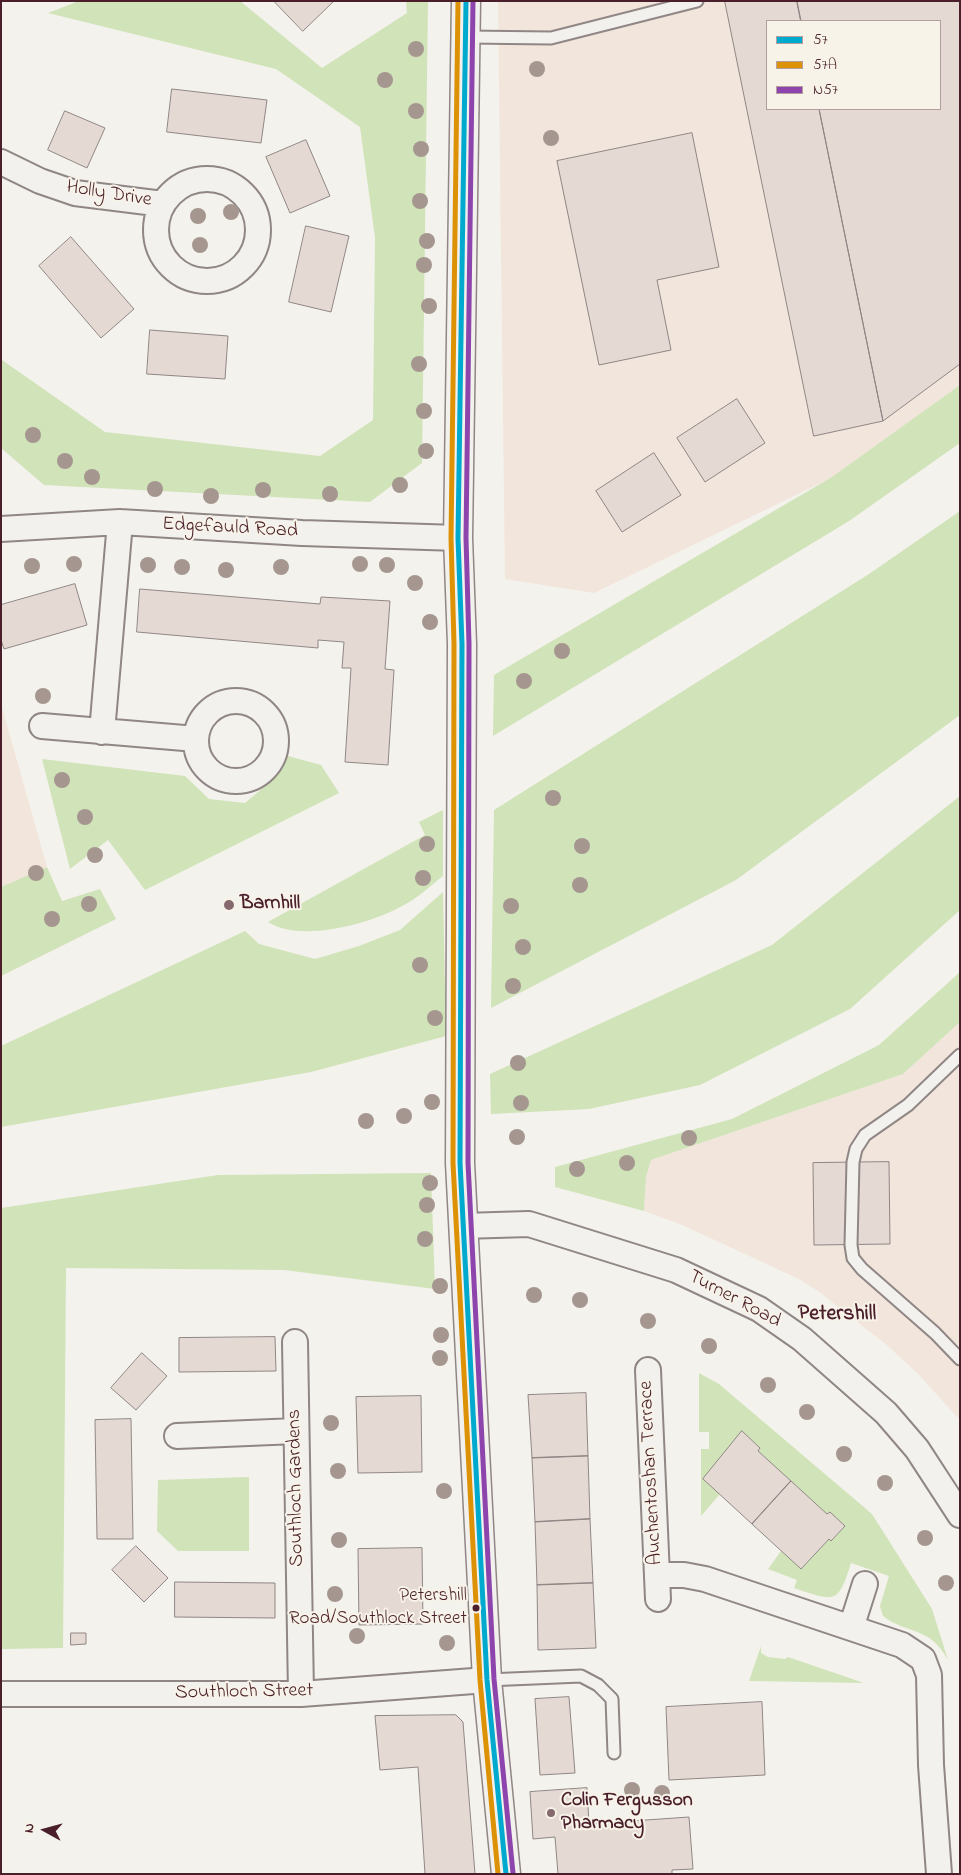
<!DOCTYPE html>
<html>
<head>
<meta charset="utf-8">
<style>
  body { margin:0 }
  #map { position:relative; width:961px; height:1875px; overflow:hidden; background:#f4f2ec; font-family:"Indie Flower",sans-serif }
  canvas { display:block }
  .frame { position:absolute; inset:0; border:2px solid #4a1f2b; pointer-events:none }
  .legend { position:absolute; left:766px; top:20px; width:175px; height:90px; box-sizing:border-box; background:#f7f3e8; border:1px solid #b29e9c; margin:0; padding:6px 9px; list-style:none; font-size:15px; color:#4a1f2b }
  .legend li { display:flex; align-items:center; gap:10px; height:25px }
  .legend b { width:25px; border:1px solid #b29e9c }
  .north { position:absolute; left:20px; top:1805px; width:50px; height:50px; -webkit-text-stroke:4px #f7f3e8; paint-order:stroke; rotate:277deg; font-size:14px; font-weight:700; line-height:20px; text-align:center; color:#4a1f2b }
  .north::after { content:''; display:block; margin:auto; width:18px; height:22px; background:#4a1f2b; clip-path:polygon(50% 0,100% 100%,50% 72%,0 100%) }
</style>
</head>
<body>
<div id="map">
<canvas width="961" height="1875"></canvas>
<div class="frame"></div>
<ul class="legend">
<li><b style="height:6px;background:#00a9ce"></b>57</li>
<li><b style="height:6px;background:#dd9206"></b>57A</li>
<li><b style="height:6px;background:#8e44ad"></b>N57</li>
</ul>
<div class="north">N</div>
</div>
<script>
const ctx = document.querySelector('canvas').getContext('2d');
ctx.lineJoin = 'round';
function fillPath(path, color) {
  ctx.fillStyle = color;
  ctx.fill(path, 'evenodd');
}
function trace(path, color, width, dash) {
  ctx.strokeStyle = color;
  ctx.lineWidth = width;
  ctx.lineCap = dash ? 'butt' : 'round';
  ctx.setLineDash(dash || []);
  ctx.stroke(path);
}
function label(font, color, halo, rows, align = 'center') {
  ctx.font = font + ' "Indie Flower",sans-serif';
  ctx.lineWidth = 4;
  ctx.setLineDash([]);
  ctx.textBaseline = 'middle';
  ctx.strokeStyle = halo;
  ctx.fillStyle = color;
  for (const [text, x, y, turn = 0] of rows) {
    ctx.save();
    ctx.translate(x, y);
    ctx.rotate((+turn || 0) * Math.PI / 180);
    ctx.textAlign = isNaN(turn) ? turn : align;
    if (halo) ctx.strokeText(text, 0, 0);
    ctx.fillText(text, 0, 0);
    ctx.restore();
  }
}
fillPath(new Path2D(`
  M 498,1 L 960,1 L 960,385 L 833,477 L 594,593 L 505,579 ZM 767,21 L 940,21 L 940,109 L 767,109 Z
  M 1,704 L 47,867 L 1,887 Z
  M 960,1022 L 960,1420 L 918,1374 L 888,1346 L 818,1291 L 799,1279 L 680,1224 L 644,1211 L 646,1177 L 651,1160 L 903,1074 Z`), '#f2e5db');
fillPath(new Path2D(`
  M 79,1 L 240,1 L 322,68 L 407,13 L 406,1 L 428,1 L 422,463 L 370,502 L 44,485 L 1,448 L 2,360 L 105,432 L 320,456 L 373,420 L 375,238 L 360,127 L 276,69 L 48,13 Z
  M 960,385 L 960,443 L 849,521 L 493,736 L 494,675 L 832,477 Z
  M 960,511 L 960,715 L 736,880 L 491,1008 L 494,810 L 869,574 Z
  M 288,756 L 321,765 L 339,793 L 145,890 L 108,840 L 70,869 L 42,759 L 185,776 L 209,799 L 245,803 L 270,782 Z
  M 960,796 L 960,910 L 850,1009 L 700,1085 L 589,1109 L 491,1114 L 490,1074 L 772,945 Z
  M 443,810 L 443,876 C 430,886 417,899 402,906 C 370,924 300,943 268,922 L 425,835 L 419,822 Z
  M 47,867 L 62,901 L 100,889 L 116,919 L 1,976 L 1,887 Z
  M 443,892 L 446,1036 L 311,1072 L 1,1127 L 1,1046 L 245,931 L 259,944 L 315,959 L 359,946 L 400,930 Z
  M 960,972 L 960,1022 L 903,1074 L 651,1160 L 646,1177 L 644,1211 L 555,1187 L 555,1167 L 732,1119 L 879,1045 Z
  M 431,1173 L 435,1289 L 284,1270 L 66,1268 L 63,1648 L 1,1649 L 1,1208 L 218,1175 Z
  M 699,1373 L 719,1384 L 872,1514 L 932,1609 L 948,1660 C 929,1625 907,1635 883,1616 L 880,1606 L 889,1576 L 851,1563 C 838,1606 834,1601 794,1588 L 797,1580 L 768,1569 L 781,1551 L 801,1569 L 829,1539 L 831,1541 L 845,1526 L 830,1512 L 827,1514 L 758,1451 L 760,1448 L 742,1431 L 703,1479 L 720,1494 L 701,1516 L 701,1449 L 709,1449 L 709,1432 L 699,1432 Z
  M 249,1477 L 249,1551 L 178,1551 L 157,1531 L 158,1480 Z
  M 761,1646 L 761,1653 L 768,1657 L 785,1659 L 788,1657 L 864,1683 L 749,1681 Z`), '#d1e3b9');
const building = new Path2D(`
  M 274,1 L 334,1 L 303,31 Z
  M 725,1 L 797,1 L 801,21 L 767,21 L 767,109 L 819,109 L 883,421 L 814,436 Z
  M 797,1 L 960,1 L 960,364 L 883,421 L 819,109 L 940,109 L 940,21 L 801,21 Z
  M 172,89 L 267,100 L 261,143 L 167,132 Z
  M 65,111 L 105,128 L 87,168 L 48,150 Z
  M 692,133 L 719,267 L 657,280 L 671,350 L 599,365 L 557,161 Z
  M 306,140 L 330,196 L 290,213 L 266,157 Z
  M 306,226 L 349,236 L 331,312 L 289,302 Z
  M 71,237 L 134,309 L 101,338 L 39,266 Z
  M 150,330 L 228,336 L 225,379 L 147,374 Z
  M 737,399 L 765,443 L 705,482 L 677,438 Z
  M 654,453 L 681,495 L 622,532 L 596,491 Z
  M 75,584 L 87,625 L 4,649 L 1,640 L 1,605 Z
  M 140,589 L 320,604 L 321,597 L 390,601 L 385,669 L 394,670 L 388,765 L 345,762 L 351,668 L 342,668 L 344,642 L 318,640 L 318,648 L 137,632 Z
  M 889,1162 L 890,1244 L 814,1245 L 813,1163 Z
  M 275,1337 L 276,1371 L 179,1372 L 179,1338 Z
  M 142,1353 L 167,1376 L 136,1410 L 111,1388 Z
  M 586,1393 L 588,1456 L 532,1458 L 528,1395 Z
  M 421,1396 L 422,1472 L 358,1473 L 356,1397 Z
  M 131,1419 L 133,1539 L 97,1539 L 95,1420 Z
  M 742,1431 L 760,1448 L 758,1451 L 791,1481 L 752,1524 L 703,1479 Z
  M 588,1456 L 590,1519 L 535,1522 L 532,1458 Z
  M 791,1481 L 827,1514 L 830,1512 L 845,1526 L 831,1541 L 829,1539 L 801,1569 L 752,1524 Z
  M 590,1519 L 593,1583 L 537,1585 L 535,1522 Z
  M 136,1546 L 168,1578 L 144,1602 L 112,1570 Z
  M 422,1548 L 423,1624 L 359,1625 L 358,1549 Z
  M 175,1582 L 275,1583 L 275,1618 L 175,1617 Z
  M 593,1583 L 596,1648 L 538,1650 L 537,1585 Z
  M 71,1633 L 86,1633 L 86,1644 L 71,1645 Z
  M 569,1697 L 575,1773 L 540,1775 L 535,1699 Z
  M 762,1702 L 765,1775 L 669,1780 L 666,1707 Z
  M 456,1715 L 463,1722 L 475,1874 L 425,1874 L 418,1767 L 380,1770 L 375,1716 Z
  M 587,1788 L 589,1824 L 689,1817 L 693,1869 L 672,1870 L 672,1874 L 558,1874 L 555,1837 L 533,1839 L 530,1792 Z`);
fillPath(building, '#e5d9d3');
trace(building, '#8f8685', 1);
const service = new Path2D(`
  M 467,37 L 551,38 L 697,1
  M 960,1055 L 908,1105 L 865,1135 L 856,1149 L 853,1162 L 851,1245 L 853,1258 L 862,1269 L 935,1333 L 960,1359
  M 487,1680 L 581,1676 L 598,1685 L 612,1699 L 614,1753`);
const minor = new Path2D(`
  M 1,162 L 40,181 L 75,193 L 163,204
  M156 230a51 51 0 1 1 102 0a51 51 0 1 1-102 0Z
  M 1,529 L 120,522 L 302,533 L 458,538
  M196 741a40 40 0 1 1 80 0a40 40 0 1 1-80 0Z
  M 42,726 L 196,739
  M 102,732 L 120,522
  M 462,1226 L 529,1224 L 676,1270 L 759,1309 L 802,1339 L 886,1413 L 917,1449 L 960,1515
  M 295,1342 L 301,1694
  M 648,1370 L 658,1599
  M 177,1436 L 296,1431
  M 657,1575 L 684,1575 L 705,1579 L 902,1645 L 923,1659 L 929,1675 L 931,1765 L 939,1874
  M 851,1628 L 865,1584
  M 1,1694 L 301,1694 L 487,1680`);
const tertiary = new Path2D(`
  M 466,1 L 458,538 L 462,644 L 460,1163 L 487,1680 L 506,1874`);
trace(service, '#8f8685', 15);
trace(minor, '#8f8685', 28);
trace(tertiary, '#8f8685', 31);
trace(service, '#f2f1ed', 11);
trace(minor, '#f2f1ed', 24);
trace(tertiary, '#f2f1ed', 28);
trace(new Path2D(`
  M 466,1 L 458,538 L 462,644 L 460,1163 L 487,1680 L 506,1874`), '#00a9ce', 5);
trace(new Path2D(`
  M 458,1 L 451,538 L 454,644 L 453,1163 L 480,1680 L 498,1874`), '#dd9206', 5);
trace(new Path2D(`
  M 473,1 L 466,538 L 469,644 L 468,1163 L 494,1679 L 513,1873`), '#8e44ad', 5);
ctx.fillStyle = '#a59790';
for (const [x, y] of [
  [416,49],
  [537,69],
  [385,80],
  [416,111],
  [551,138],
  [421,149],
  [420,201],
  [231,212],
  [198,216],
  [427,241],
  [200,245],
  [424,265],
  [429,306],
  [419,364],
  [424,411],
  [33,435],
  [426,451],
  [65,461],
  [92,477],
  [400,485],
  [155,489],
  [263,490],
  [330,494],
  [211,496],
  [74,564],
  [360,564],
  [148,565],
  [387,565],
  [32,566],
  [182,567],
  [281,567],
  [226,570],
  [415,583],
  [430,622],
  [562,651],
  [524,681],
  [43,696],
  [62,780],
  [553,798],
  [85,817],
  [427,844],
  [582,846],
  [95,855],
  [36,873],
  [423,878],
  [580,885],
  [89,904],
  [511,906],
  [52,919],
  [523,947],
  [420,965],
  [513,986],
  [435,1018],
  [518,1063],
  [432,1102],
  [521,1103],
  [404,1116],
  [366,1121],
  [517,1137],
  [689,1138],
  [627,1163],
  [577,1169],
  [430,1183],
  [427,1205],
  [425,1239],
  [440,1286],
  [534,1295],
  [580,1300],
  [648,1321],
  [441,1335],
  [709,1346],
  [440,1358],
  [768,1385],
  [807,1412],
  [331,1423],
  [844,1454],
  [338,1471],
  [885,1483],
  [444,1491],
  [925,1538],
  [339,1540],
  [946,1583],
  [335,1594],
  [357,1636],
  [447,1643],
  [632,1790],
  [662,1793]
]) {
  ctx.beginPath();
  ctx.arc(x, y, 8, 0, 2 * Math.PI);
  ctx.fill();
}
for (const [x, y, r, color] of [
  [229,905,6,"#86696f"],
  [476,1608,4.5,"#4a1f2b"],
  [551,1813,5,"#86696f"]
]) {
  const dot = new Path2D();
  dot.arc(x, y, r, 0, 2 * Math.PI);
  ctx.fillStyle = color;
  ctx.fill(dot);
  trace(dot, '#f7f3e8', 2);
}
label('19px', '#4a1f2b', '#f7f3e8', [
  ["Petershill",467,1597],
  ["Road/Southlock Street",467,1620]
], 'right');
label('20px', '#4a1f2b', '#f7f3e8', [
  ["Holly Drive",109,195,9],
  ["Edgefauld Road",230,529,3],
  ["Turner Road",734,1300,28],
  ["Auchentoshan Terrace",652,1473,-93],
  ["Southloch Gardens",297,1488,-91],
  ["Southloch Street",244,1693,-1]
]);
label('bold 20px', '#4a1f2b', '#f7f3e8', [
  ["Barnhill",240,905],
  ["Colin Fergusson",561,1802],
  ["Pharmacy",561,1825]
], 'left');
label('bold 22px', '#4a1f2b', '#f7f3e8', [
  ["Petershill",837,1315]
]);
</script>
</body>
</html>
